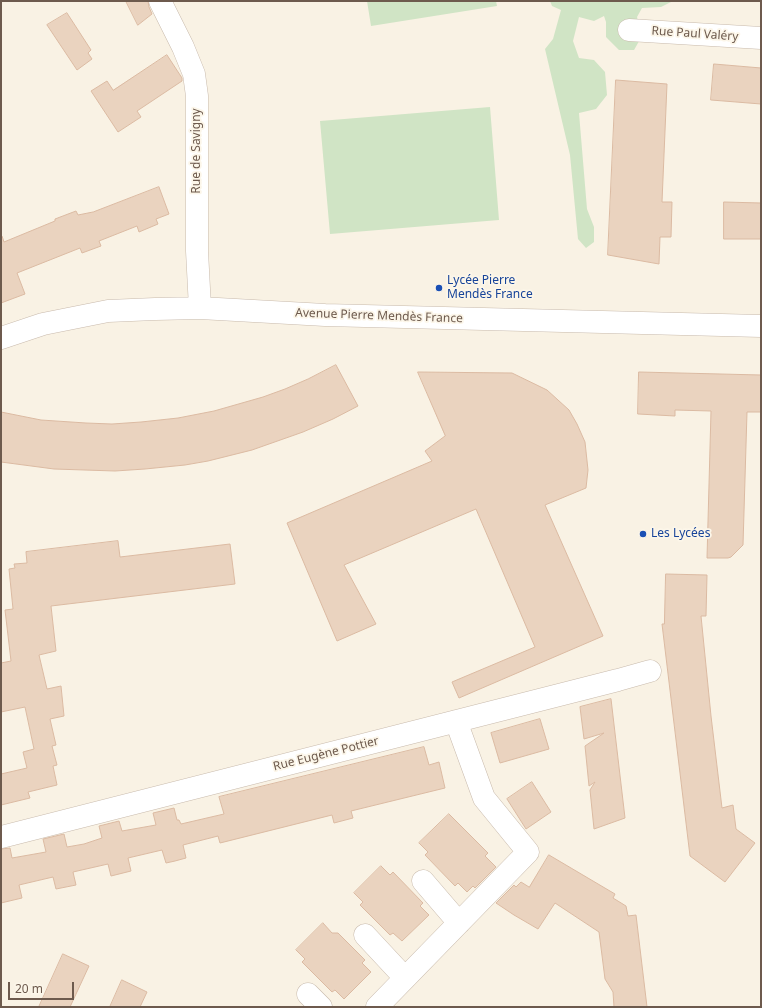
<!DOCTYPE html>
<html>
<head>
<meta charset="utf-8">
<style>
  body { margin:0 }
  #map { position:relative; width:762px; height:1008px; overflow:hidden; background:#f9f2e4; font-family:"Noto Sans",sans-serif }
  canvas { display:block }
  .frame { position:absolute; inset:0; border:2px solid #6d5a4d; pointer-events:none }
  .scale { position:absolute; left:8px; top:982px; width:66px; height:18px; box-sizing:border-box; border:2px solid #6d5a4d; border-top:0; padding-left:5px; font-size:12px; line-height:14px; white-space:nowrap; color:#6d5a4d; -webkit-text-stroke:3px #fcf6e9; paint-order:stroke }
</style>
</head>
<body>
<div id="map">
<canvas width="762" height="1008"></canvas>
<div class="frame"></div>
<div class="scale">20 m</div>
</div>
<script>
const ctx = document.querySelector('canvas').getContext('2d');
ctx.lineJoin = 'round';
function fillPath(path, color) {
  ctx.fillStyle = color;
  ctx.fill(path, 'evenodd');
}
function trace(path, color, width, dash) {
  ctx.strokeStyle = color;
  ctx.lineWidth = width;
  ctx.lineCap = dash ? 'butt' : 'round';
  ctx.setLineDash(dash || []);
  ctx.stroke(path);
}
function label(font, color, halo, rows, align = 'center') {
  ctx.font = font + ' "Noto Sans",sans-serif';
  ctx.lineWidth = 3.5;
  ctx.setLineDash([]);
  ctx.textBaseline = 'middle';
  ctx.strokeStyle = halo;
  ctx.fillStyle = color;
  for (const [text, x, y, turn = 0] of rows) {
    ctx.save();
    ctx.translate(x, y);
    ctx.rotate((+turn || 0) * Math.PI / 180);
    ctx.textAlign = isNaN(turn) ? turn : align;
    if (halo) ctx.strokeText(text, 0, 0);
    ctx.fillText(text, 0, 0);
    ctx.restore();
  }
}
fillPath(new Path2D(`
  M 367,1 L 496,1 L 497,6 L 371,26 Z
  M 550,1 L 673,1 L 661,7 L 642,8 L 637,17 L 642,36 L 634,50 L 619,50 L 606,37 L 606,22 L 604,16 L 594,21 L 579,17 L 573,41 L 579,58 L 594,60 L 605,72 L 607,95 L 596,109 L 579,113 L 587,209 L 594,227 L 594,242 L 586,248 L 578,239 L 570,155 L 545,49 L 553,39 L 561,10 L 552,6 Z
  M 490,107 L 499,220 L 330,234 L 320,121 Z`), '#d0e4c5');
const building = new Path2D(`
  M 126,1 L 148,1 L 149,7 L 152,14 L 138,25 Z
  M 67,13 L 91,50 L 88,53 L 92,59 L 77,70 L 47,25 Z
  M 167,55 L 182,78 L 182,81 L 137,111 L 141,117 L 118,132 L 91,91 L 107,81 L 113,90 Z
  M 714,64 L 761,68 L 761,104 L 711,100 Z
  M 616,80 L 667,84 L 662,202 L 672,202 L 671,237 L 660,237 L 659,264 L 608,255 Z
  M 159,187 L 169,214 L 156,219 L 158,224 L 139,232 L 137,226 L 99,241 L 101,246 L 82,253 L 80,248 L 17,273 L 25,294 L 1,303 L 1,236 L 2,236 L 4,242 L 55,221 L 55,219 L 76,211 L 78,215 L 93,212 Z
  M 724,202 L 761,203 L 761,239 L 724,239 Z
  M 336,365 L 358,406 L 333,419 L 303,432 L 252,450 L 208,461 L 185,465 L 145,469 L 115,471 L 54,469 L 1,462 L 1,412 L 41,420 L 86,423 L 112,424 L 141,422 L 178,418 L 214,411 L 263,397 L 285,389 L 308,379 Z
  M 418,372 L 512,373 L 547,390 L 569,410 L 577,424 L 585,442 L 588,470 L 586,488 L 545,505 L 603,636 L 459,698 L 452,682 L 535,647 L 476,509 L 344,565 L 376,624 L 337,641 L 287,523 L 432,461 L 425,451 L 445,436 Z
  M 639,372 L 761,375 L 761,412 L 747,412 L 743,545 L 731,557 L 728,558 L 707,558 L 711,411 L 675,410 L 675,416 L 638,414 Z
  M 118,541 L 120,557 L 230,544 L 235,584 L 51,606 L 56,651 L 39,655 L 47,689 L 61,686 L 64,716 L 50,719 L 56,745 L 52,746 L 57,765 L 53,766 L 57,785 L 28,792 L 30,798 L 1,805 L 1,774 L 27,768 L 23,752 L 34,749 L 25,707 L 1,712 L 1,663 L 11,661 L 5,610 L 13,609 L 9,569 L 15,568 L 14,564 L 27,563 L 26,552 Z
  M 666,574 L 707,575 L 706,616 L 701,616 L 711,716 L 722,808 L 733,805 L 736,829 L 755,843 L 725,882 L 690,856 L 662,624 L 664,624 Z
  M 611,699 L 625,818 L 594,829 L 590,790 L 595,782 L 589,786 L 585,746 L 604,733 L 584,739 L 580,707 Z
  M 540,719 L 549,749 L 500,763 L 491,733 Z
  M 424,747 L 429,765 L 439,762 L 445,788 L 351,811 L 353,818 L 334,823 L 332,815 L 220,843 L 218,836 L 183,845 L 186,858 L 175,861 L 166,863 L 162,850 L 128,858 L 131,871 L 111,876 L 108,864 L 73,872 L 76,885 L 56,889 L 53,877 L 19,885 L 22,898 L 1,903 L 1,849 L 10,848 L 12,858 L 46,852 L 43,839 L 64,834 L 67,847 L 84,844 L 102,838 L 99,826 L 119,821 L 122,831 L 156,825 L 153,813 L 174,808 L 177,820 L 179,820 L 181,824 L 224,814 L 219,797 Z
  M 532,782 L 551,812 L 526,829 L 507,799 Z
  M 449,814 L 488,853 L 485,856 L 496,867 L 475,888 L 473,886 L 467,892 L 458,883 L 455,886 L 425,855 L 428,852 L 419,843 Z
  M 549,855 L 615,894 L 613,898 L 626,906 L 628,916 L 636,915 L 647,1007 L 614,1007 L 613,992 L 605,979 L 599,932 L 555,903 L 538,929 L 514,915 L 496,903 L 514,885 L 516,887 L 521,882 L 529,887 Z
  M 381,866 L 390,875 L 393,872 L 423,903 L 420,906 L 429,915 L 402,941 L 393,933 L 390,935 L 360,905 L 363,902 L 354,893 Z
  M 323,923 L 332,933 L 338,933 L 365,960 L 362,963 L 371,972 L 344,999 L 335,990 L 332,992 L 302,962 L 305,959 L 296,950 Z
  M 63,954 L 89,966 L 70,1007 L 39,1007 Z
  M 122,980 L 147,992 L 140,1007 L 110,1007 Z`);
fillPath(building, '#ead3bf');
trace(building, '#dbbaa2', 1);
const minor = new Path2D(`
  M 160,1 L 183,47 L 194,74 L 197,96 L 197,251 L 200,308
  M 629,30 L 761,38
  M 1,338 L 43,324 L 108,311 L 155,309 L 200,308 L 325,315 L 761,326
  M 1,837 L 618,680 L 650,671
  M 423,881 L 459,923
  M 365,935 L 405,978
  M 308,994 L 321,1007
  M 377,1007 L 528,852 L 484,798 L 456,721`);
trace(minor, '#c8baac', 23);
trace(minor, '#fff', 22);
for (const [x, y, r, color] of [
  [439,288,4,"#1a4fb4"],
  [643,534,4,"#1a4fb4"]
]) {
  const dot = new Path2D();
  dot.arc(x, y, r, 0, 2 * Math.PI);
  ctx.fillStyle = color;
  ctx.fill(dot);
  trace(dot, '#fcf6e9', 1.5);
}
label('12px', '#6d5a4d', '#fcf6e9', [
  ["Rue Paul Valéry",695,34,4],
  ["Rue de Savigny",197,151,-90],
  ["Avenue Pierre Mendès France",379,316,2],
  ["Rue Eugène Pottier",326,754,-14]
]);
label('12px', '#164399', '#fcf6e9', [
  ["Lycée Pierre",447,281],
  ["Mendès France",447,295],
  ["Les Lycées",651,534]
], 'left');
</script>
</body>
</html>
